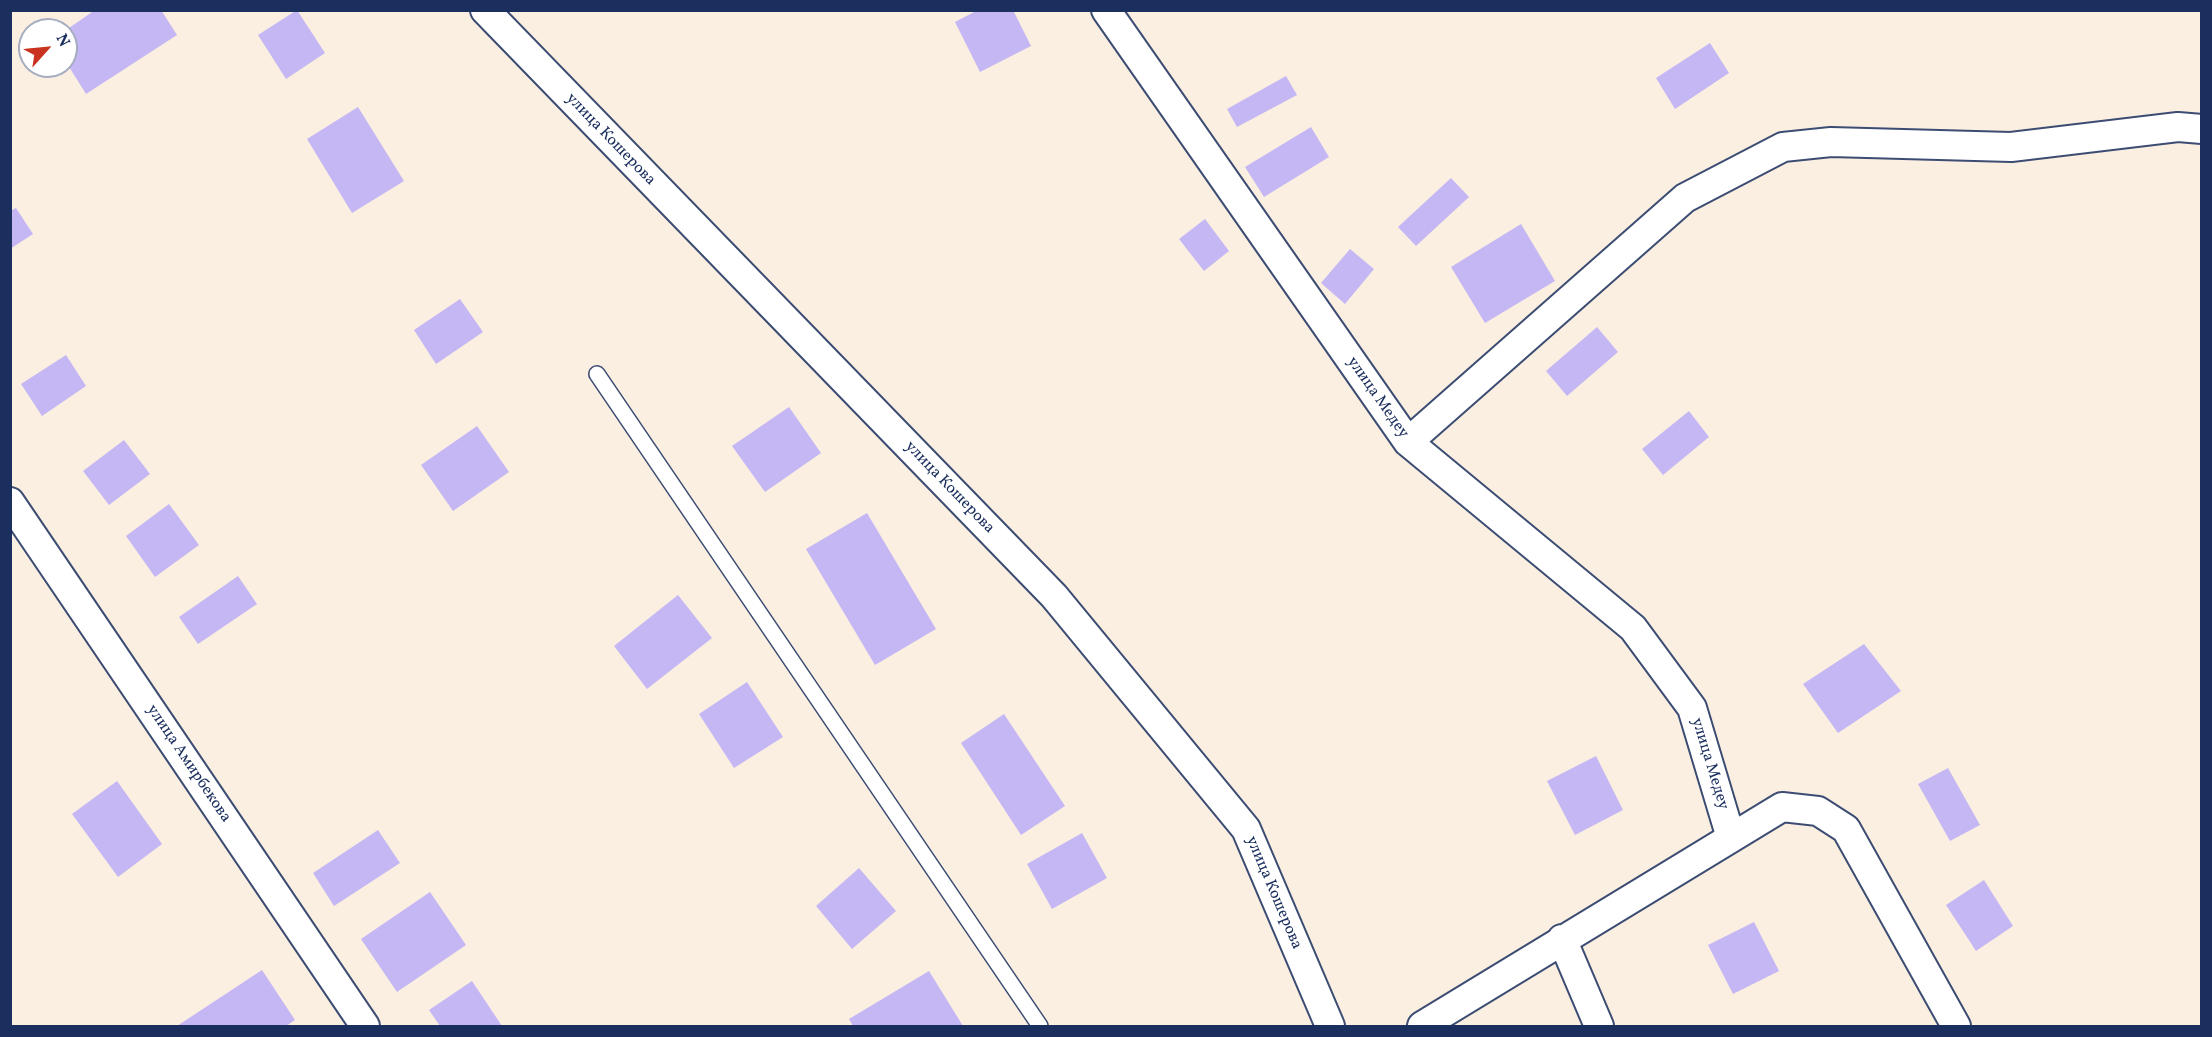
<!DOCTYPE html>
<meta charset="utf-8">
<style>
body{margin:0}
#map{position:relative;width:2212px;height:1037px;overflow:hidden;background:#faefe1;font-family:Vollkorn,serif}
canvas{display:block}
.frame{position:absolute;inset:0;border:12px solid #1b2f5e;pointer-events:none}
.north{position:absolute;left:18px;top:18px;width:60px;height:60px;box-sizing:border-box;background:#fff;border:2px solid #a4acbf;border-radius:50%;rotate:63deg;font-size:16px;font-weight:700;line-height:24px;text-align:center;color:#1b2f5e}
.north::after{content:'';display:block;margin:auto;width:21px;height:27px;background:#c8321e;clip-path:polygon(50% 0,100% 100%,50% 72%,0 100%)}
</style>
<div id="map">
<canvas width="2212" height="1037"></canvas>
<div class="frame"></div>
<div class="north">N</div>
</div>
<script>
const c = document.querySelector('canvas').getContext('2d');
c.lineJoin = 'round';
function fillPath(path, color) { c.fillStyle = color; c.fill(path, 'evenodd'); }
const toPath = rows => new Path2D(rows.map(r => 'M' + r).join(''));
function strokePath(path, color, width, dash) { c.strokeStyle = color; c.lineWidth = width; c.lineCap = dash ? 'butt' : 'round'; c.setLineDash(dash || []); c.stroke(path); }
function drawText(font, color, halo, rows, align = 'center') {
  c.font = font + ' Vollkorn,serif'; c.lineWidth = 6; c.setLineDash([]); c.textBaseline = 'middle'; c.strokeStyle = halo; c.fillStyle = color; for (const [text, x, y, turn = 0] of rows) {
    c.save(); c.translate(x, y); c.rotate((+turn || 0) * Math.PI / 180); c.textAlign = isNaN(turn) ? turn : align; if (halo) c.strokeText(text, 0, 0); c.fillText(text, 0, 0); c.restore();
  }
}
fillPath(toPath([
 [95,10,161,10,177,35,86,94,66,62,66,30],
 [297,10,325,53,286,79,258,35],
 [978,10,1013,10,1031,46,980,72,955,22],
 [1710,43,1729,73,1675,109,1656,78],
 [1286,76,1297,95,1237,127,1227,109],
 [358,107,404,181,352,213,307,139],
 [1311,127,1329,157,1264,197,1245,167],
 [1451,178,1469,197,1416,246,1398,227],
 [16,208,33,234,10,249,10,211],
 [1205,219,1229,251,1204,271,1179,239],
 [1521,224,1555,281,1485,323,1451,267],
 [1350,249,1374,269,1345,304,1321,283],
 [460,299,483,332,436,364,414,330],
 [1597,327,1618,352,1567,396,1546,371],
 [66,355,86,386,42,416,21,384],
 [789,407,821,453,765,492,732,446],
 [1689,411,1709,437,1663,475,1642,449],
 [477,426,509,472,453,511,421,465],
 [124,440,150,474,109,505,83,471],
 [169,504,199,545,155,577,126,536],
 [867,513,936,629,875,665,806,549],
 [238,576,257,604,198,644,179,617],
 [678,595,712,638,647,689,614,646],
 [1864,644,1901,691,1838,733,1803,684],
 [747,682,783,737,734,768,699,714],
 [1004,714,1065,806,1021,835,961,743],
 [1596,756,1623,810,1575,835,1547,781],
 [1948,768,1980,825,1950,841,1918,784],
 [117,781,162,844,118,877,72,814],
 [378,830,400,863,334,906,313,873],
 [1082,833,1107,878,1052,909,1027,864],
 [859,868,896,911,852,949,816,906],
 [1984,880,2013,926,1976,951,1946,905],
 [430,892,466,945,397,992,361,939],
 [1754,922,1779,971,1733,994,1708,945],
 [262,970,295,1020,286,1026,177,1026],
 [929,971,963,1026,853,1026,849,1019],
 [472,981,502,1026,440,1026,429,1010]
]), '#c5b7f4');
const lane = toPath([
 [597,374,1040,1026]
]);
const street = toPath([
 [485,10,1054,596,1246,829,1330,1026],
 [1106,10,1408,442,1633,628,1692,708,1731,838],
 [1408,442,1685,198,1783,147,1831,142,2011,147,2178,127,2202,129],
 [10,502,365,1026],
 [1562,939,1599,1026],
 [1422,1026,1782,807,1818,811,1846,829,1956,1026]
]);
strokePath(lane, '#3c4c72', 18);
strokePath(street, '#3c4c72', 32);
strokePath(lane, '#fff', 15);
strokePath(street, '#fff', 28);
drawText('16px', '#1b2f5e', '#fff', [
 ["улица Кошерова",610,140,46],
 ["улица Медеу",1377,398,55],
 ["улица Кошерова",949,488,46],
 ["улица Амирбекова",188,764,56],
 ["улица Медеу",1709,764,73],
 ["улица Кошерова",1273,893,67]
]);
</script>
